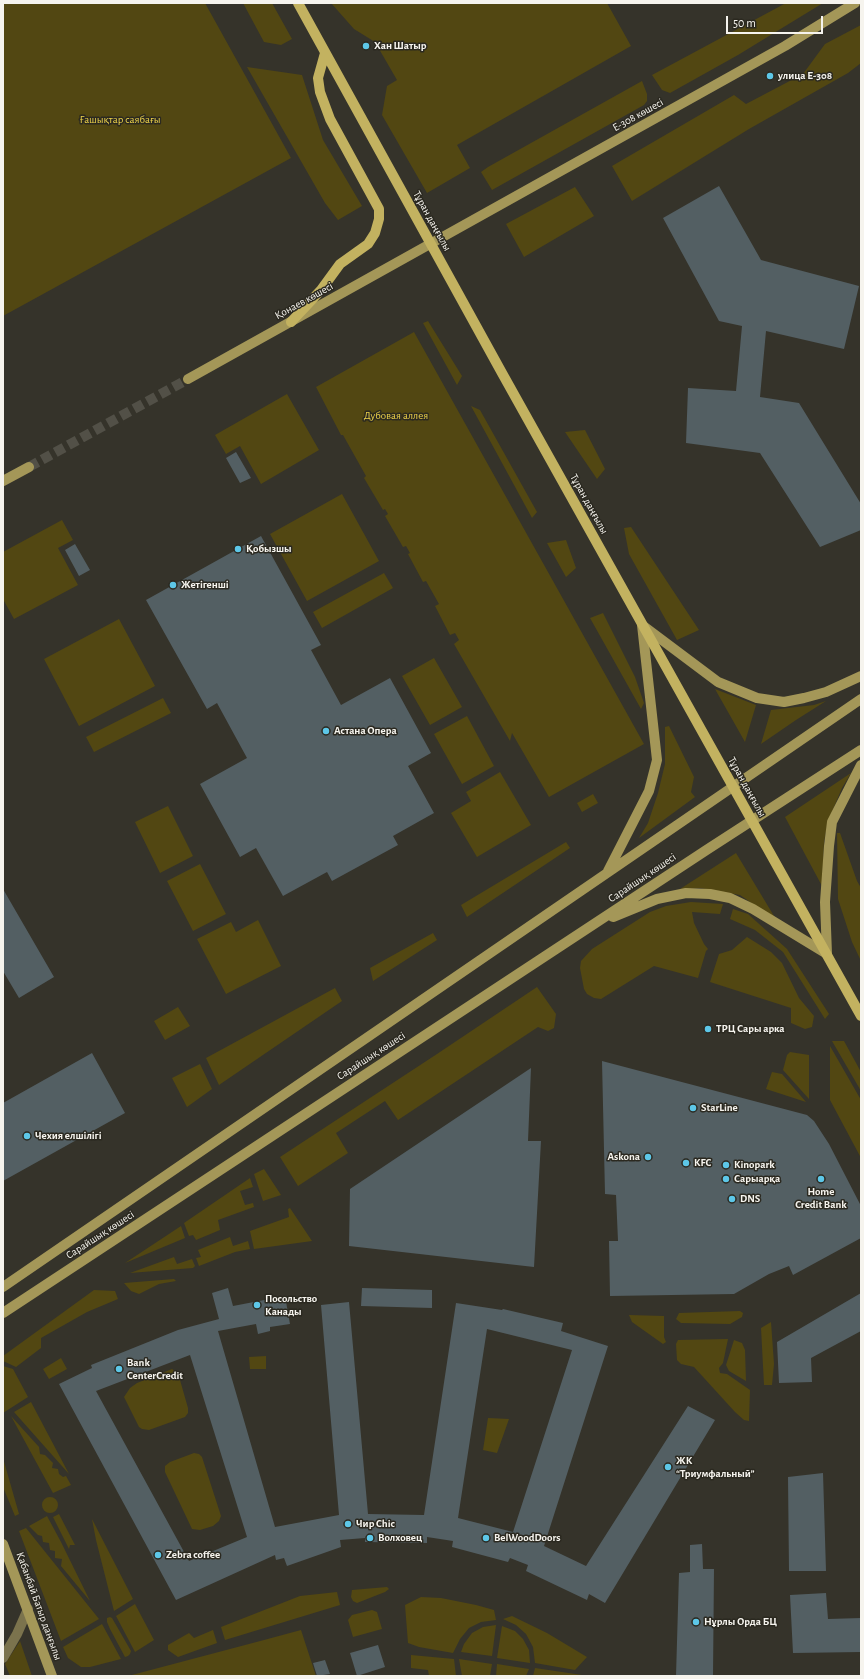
<!DOCTYPE html>
<meta charset="utf-8">
<style>
body{margin:0}
#map{position:relative;width:864px;height:1679px;overflow:hidden;background:#35332a;font-family:"Alegreya Sans",sans-serif}
canvas{display:block}
.frame{position:absolute;inset:0;border:4px solid #f6f4ee;pointer-events:none}
.scale{position:absolute;left:726px;top:16px;width:97px;height:18px;box-sizing:border-box;border:2px solid #f6f4ee;border-top:0;padding-left:5px;font-size:12px;line-height:14px;white-space:nowrap;color:#f6f4ee;-webkit-text-stroke:3px #2b2920;paint-order:stroke}
</style>
<div id="map">
<canvas width="864" height="1679"></canvas>
<div class="frame"></div>
<div class="scale">50 m</div>
</div>
<script>
const c = document.querySelector('canvas').getContext('2d');
c.lineJoin = 'round';
function fillPath(path, color) { c.fillStyle = color; c.fill(path, 'evenodd'); }
const toPath = rows => new Path2D(rows.map(r => 'M' + r).join(''));
function strokePath(path, color, width, dash) { c.strokeStyle = color; c.lineWidth = width; c.lineCap = dash ? 'butt' : 'round'; c.setLineDash(dash || []); c.stroke(path); }
function drawText(font, color, halo, rows, align = 'center') {
  c.font = font + ' "Alegreya Sans",sans-serif'; c.lineWidth = 3; c.setLineDash([]); c.textBaseline = 'middle'; c.strokeStyle = halo; c.fillStyle = color; for (const [text, x, y, turn = 0] of rows) {
    c.save(); c.translate(x, y); c.rotate((+turn || 0) * Math.PI / 180); c.textAlign = isNaN(turn) ? turn : align; if (halo) c.strokeText(text, 0, 0); c.fillText(text, 0, 0); c.restore();
  }
}
fillPath(toPath([
 [3,3,205,3,291,158,3,316],
 [243,3,272,3,292,39,281,45,264,42],
 [331,3,607,3,631,46,457,145,470,168,427,193,382,115,387,86,397,80,375,42,354,29],
 [786,3,823,3,738,55,670,93,662,90,652,75],
 [861,25,861,63,848,73,749,129,632,201,612,166,734,95,746,104,803,74,825,44],
 [247,67,302,75,323,140,362,206,338,220,325,203],
 [642,81,647,94,647,101,644,105,492,190,481,172,488,167],
 [575,187,594,216,524,257,506,224],
 [428,321,462,376,457,385,423,323],
 [414,332,644,744,549,797,512,733,510,741,454,644,459,640,455,633,450,635,435,606,439,604,426,581,423,582,408,554,410,553,406,546,403,547,385,516,388,514,385,509,383,510,364,478,366,476,343,435,341,435,316,387],
 [287,394,319,450,261,484,240,446,226,454,215,435],
 [471,406,480,410,537,512,532,518],
 [585,430,605,469,597,479,565,432],
 [342,494,379,561,307,601,270,534],
 [62,520,73,540,58,548,78,585,14,619,3,599,3,552],
 [631,527,699,630,677,640,629,554,624,528],
 [566,540,576,568,566,577,547,543],
 [384,573,393,588,322,628,313,612],
 [603,613,635,677,644,703,641,709,590,618],
 [119,619,155,686,79,726,44,659],
 [434,658,462,707,430,725,402,676],
 [715,689,756,705,745,742],
 [163,698,171,713,94,752,86,737],
 [826,701,796,720,761,744,771,710,814,705],
 [467,716,494,766,462,784,434,734],
 [669,726,694,777,691,792,695,797,639,838,648,823,658,793,665,764,665,727],
 [500,772,531,825,477,857,451,813,471,801,466,792],
 [851,773,842,788,828,821,824,842,822,886,785,817],
 [593,794,598,803,582,812,577,803],
 [168,806,193,856,160,873,135,822],
 [837,833,840,833,857,881,861,888,861,961,852,942,838,899],
 [566,842,570,848,467,917,461,905],
 [736,853,777,921,740,895,700,888,680,889],
 [200,864,226,914,193,931,167,881],
 [691,902,723,904,720,914,692,912,694,923,704,944,708,949,706,951,698,978,654,966,601,999,594,998,587,994,584,989,580,968,581,961,592,949,650,912,666,906],
 [733,909,748,914,787,949,829,1014,825,1019,783,952,755,930,730,919],
 [258,920,281,966,226,994,197,939,231,922,236,932],
 [433,933,437,940,373,981,370,968],
 [747,937,771,952,782,963,799,998,814,1016,812,1027,805,1029,791,1023,791,1008,710,982,719,954,732,950],
 [537,987,556,1014,554,1028,548,1031,538,1027,398,1120,385,1101,336,1133,348,1153,298,1186,280,1157,437,1054],
 [335,988,342,1001,219,1085,206,1058],
 [178,1007,190,1026,165,1040,154,1021],
 [832,1041,844,1041,861,1072,861,1091],
 [830,1046,861,1100,861,1158,830,1100],
 [790,1052,809,1055,809,1099,783,1070,787,1055],
 [200,1064,212,1089,187,1107,172,1078],
 [772,1072,782,1074,806,1102,766,1089],
 [264,1169,281,1195,263,1201,254,1174],
 [250,1178,253,1187,240,1191,245,1205,253,1203,254,1207,218,1220,220,1230,196,1240,193,1235,189,1236,184,1223],
 [290,1208,312,1241,254,1249,250,1231,289,1217,288,1209],
 [181,1226,185,1238,125,1263],
 [230,1237,233,1246,248,1241,250,1249,235,1252,199,1266,196,1258,201,1257,198,1250],
 [174,1257,177,1264,192,1259,195,1266,193,1268,130,1273],
 [174,1279,176,1281,159,1284,139,1294,131,1291,124,1283],
 [94,1290,115,1291,118,1299,87,1312,41,1338,41,1348,16,1367,3,1361,3,1356],
 [740,1311,743,1313,742,1317,730,1324,681,1323,676,1319,679,1313],
 [629,1315,664,1316,664,1337,666,1342,663,1344,632,1322],
 [771,1322,774,1364,772,1385,764,1385,761,1328],
 [728,1339,723,1363,719,1368,720,1373,727,1374,750,1390,749,1421,744,1420,735,1412,694,1367,681,1364,677,1360,676,1344,678,1340],
 [734,1340,742,1343,745,1350,746,1381,729,1371,726,1365],
 [266,1356,266,1369,250,1369,249,1357],
 [61,1358,67,1369,49,1379,43,1369],
 [3,1366,13,1369,28,1397,3,1413],
 [172,1369,178,1373,188,1408,188,1413,185,1417,149,1430,142,1429,139,1427,124,1397,130,1388,137,1383],
 [31,1402,69,1474,14,1412],
 [11,1416,39,1447,40,1454,45,1455,53,1463,52,1468,58,1469,59,1474,63,1477,66,1476,71,1485,53,1493],
 [488,1418,509,1419,497,1453,483,1450],
 [194,1453,199,1454,202,1457,221,1516,219,1521,213,1526,200,1530,192,1529,165,1472,165,1466,170,1462],
 [3,1458,19,1514,15,1516,3,1487],
 '42 1505a8 8 0 1 1 16 0a8 8 0 1 1-16 0Z',
 [59,1514,75,1545,70,1545,69,1549,53,1517],
 [47,1516,61,1542,90,1601,61,1566,62,1559,55,1558,55,1551,50,1550,49,1543,43,1542,42,1536,38,1535,29,1526],
 [92,1519,133,1599,114,1611,96,1540],
 [26,1528,99,1619,61,1641,19,1531],
 [387,1587,389,1589,385,1592,357,1603,353,1601,351,1597,352,1590],
 [337,1592,340,1605,225,1640,221,1627,300,1596],
 [421,1597,441,1598,476,1605,494,1610,496,1620,481,1622,469,1628,460,1639,453,1653,419,1647,408,1643,405,1605],
 [135,1604,154,1640,135,1652,116,1616],
 [372,1610,377,1612,382,1629,353,1637,348,1620,352,1615],
 [512,1616,547,1633,587,1657,575,1670,535,1663,533,1647,526,1634,516,1625,503,1619],
 [110,1617,112,1618,131,1651,130,1654,128,1656,125,1657,110,1629,107,1622,107,1618],
 [102,1624,121,1659,90,1667,81,1667,68,1658,63,1647],
 [496,1625,492,1656,461,1652,464,1644,472,1633,483,1627],
 [502,1626,515,1631,523,1639,529,1650,530,1663,497,1658],
 [213,1630,217,1643,178,1657,168,1650,168,1645,189,1633,194,1638],
 [301,1630,316,1676,128,1676,264,1640],
 [20,1641,32,1676,10,1676,5,1664],
 [411,1655,454,1659,456,1676,429,1676,428,1670,411,1668],
 [459,1659,492,1664,490,1676,462,1676],
 [497,1664,529,1669,526,1676,496,1676],
 [535,1668,582,1675,533,1676]
]), '#524712');
fillPath(toPath([
 [719,186,761,260,859,286,844,349,766,331,760,397,799,403,861,504,861,530,820,547,760,453,686,443,688,388,736,391,742,326,719,321,663,218],
 [236,452,251,478,240,483,226,458],
 [261,536,321,645,311,650,341,705,390,678,431,753,408,766,434,813,393,836,398,845,332,881,327,872,283,896,256,848,240,857,200,784,247,758,217,703,207,709,146,600],
 [75,544,90,570,79,576,65,550],
 [3,889,54,977,19,998,3,971],
 [92,1053,125,1113,3,1181,3,1103],
 [602,1061,807,1115,814,1121,829,1144,861,1206,861,1238,793,1275,789,1266,769,1274,734,1294,610,1296,609,1241,618,1241,616,1195,605,1194],
 [531,1068,528,1141,541,1141,534,1267,349,1246,350,1189],
 [228,1288,233,1306,285,1296,290,1324,270,1327,270,1331,258,1334,256,1324,218,1331,275,1527,339,1515,321,1305,349,1302,368,1514,424,1515,456,1303,502,1310,503,1309,563,1323,561,1331,608,1346,544,1546,586,1566,688,1406,715,1420,605,1603,589,1594,587,1600,526,1571,528,1565,510,1558,508,1562,452,1547,453,1541,427,1537,427,1543,365,1542,365,1538,340,1540,341,1547,287,1566,284,1558,276,1560,275,1555,176,1600,59,1384,92,1368,91,1365,178,1330,219,1319,212,1293],
 [487,1329,572,1350,513,1532,458,1518],
 [190,1355,247,1537,189,1561,96,1391],
 [362,1288,432,1290,432,1308,361,1306],
 [861,1293,861,1331,811,1358,812,1382,779,1383,777,1342],
 [823,1473,826,1571,789,1571,788,1477],
 [702,1544,703,1569,714,1569,713,1676,676,1676,679,1573,690,1572,690,1545],
 [826,1593,828,1619,861,1618,861,1652,793,1653,790,1595],
 [378,1645,385,1667,357,1676,350,1653],
 [325,1660,330,1674,317,1676,313,1663]
]), '#535f63');
strokePath(toPath([
 [29,467,188,379]
]), '#525047', 10, [10, 5]);
strokePath(toPath([
 [3,1658,17,1634,28,1609]
]), '#7b734d', 10);
strokePath(toPath([
 [188,379,785,46,855,3],
 [3,481,29,467],
 [642,625,718,682,757,698,784,702,804,698,826,692,861,676],
 [608,871,649,791,657,760,642,625],
 [613,917,657,899,686,893,710,894,730,898,753,909,827,954],
 [827,954,825,902,829,846,832,822,861,765],
 [3,1287,861,699],
 [3,1313,708,849,861,750],
 [3,1544,52,1676]
]), '#a49758', 10);
strokePath(toPath([
 [298,3,502,373,861,1016],
 [291,322,321,290,340,264,368,244,375,233,379,219,379,209,330,119,320,92,318,78,325,53]
]), '#c3b260', 10);
for (const [x, y, r, color] of [
 [366,46,4,"#5dc7e8"],
 [770,76,4,"#5dc7e8"],
 [238,549,4,"#5dc7e8"],
 [173,585,4,"#5dc7e8"],
 [326,731,4,"#5dc7e8"],
 [708,1029,4,"#5dc7e8"],
 [693,1108,4,"#5dc7e8"],
 [27,1136,4,"#5dc7e8"],
 [648,1157,4,"#5dc7e8"],
 [686,1163,4,"#5dc7e8"],
 [726,1165,4,"#5dc7e8"],
 [726,1179,4,"#5dc7e8"],
 [821,1179,4,"#5dc7e8"],
 [732,1199,4,"#5dc7e8"],
 [257,1305,4,"#5dc7e8"],
 [119,1369,4,"#5dc7e8"],
 [668,1467,4,"#5dc7e8"],
 [348,1524,4,"#5dc7e8"],
 [370,1538,4,"#5dc7e8"],
 [486,1538,4,"#5dc7e8"],
 [158,1555,4,"#5dc7e8"],
 [696,1622,4,"#5dc7e8"]
]) { const dot = new Path2D(); dot.arc(x, y, r, 0, 2 * Math.PI); c.fillStyle = color; c.fill(dot); strokePath(dot, '#2b2920', 1.5); }
drawText('bold 11px', '#f6f4ee', '#2b2920', [
 ["Хан Шатыр",374,46],
 ["улица Е-308",778,76],
 ["Қобызшы",246,549],
 ["Жетігенші",181,585],
 ["Астана Опера",334,731],
 ["ТРЦ Сары арка",716,1029],
 ["StarLine",701,1108],
 ["Чехия елшілігі",35,1136],
 ["Askona",640,1157,"right"],
 ["KFC",694,1163],
 ["Kinopark",734,1165],
 ["Сарыарқа",734,1179],
 ["Home",821,1192,"center"],
 ["Credit Bank",821,1205,"center"],
 ["DNS",740,1199],
 ["Посольство",265,1299],
 ["Канады",265,1312],
 ["Bank",127,1363],
 ["CenterCredit",127,1376],
 ["ЖК",676,1461],
 ["“Триумфальный”",676,1474],
 ["Чир Chic",356,1524],
 ["Волховец",378,1538],
 ["BelWoodDoors",494,1538],
 ["Zebra coffee",166,1555],
 ["Нұрлы Орда БЦ",704,1622]
], 'left');
drawText('11px', '#f6f4ee', '#2b2920', [
 ["Е-308 көшесі",638,115,-29],
 ["Тұран даңғылы",432,221,61],
 ["Қонаев көшесі",304,301,-29],
 ["Тұран даңғылы",589,504,61],
 ["Тұран даңғылы",747,787,61],
 ["Сарайшық көшесі",642,878,-34],
 ["Сарайшық көшесі",371,1056,-33],
 ["Сарайшық көшесі",100,1235,-33],
 ["Қабанбай Батыр даңғылы",39,1606,70]
]);
drawText('11px', '#edd249', '#2b2920', [
 ["Ғашықтар саябағы",120,120],
 ["Дубовая аллея",396,416]
]);
</script>
